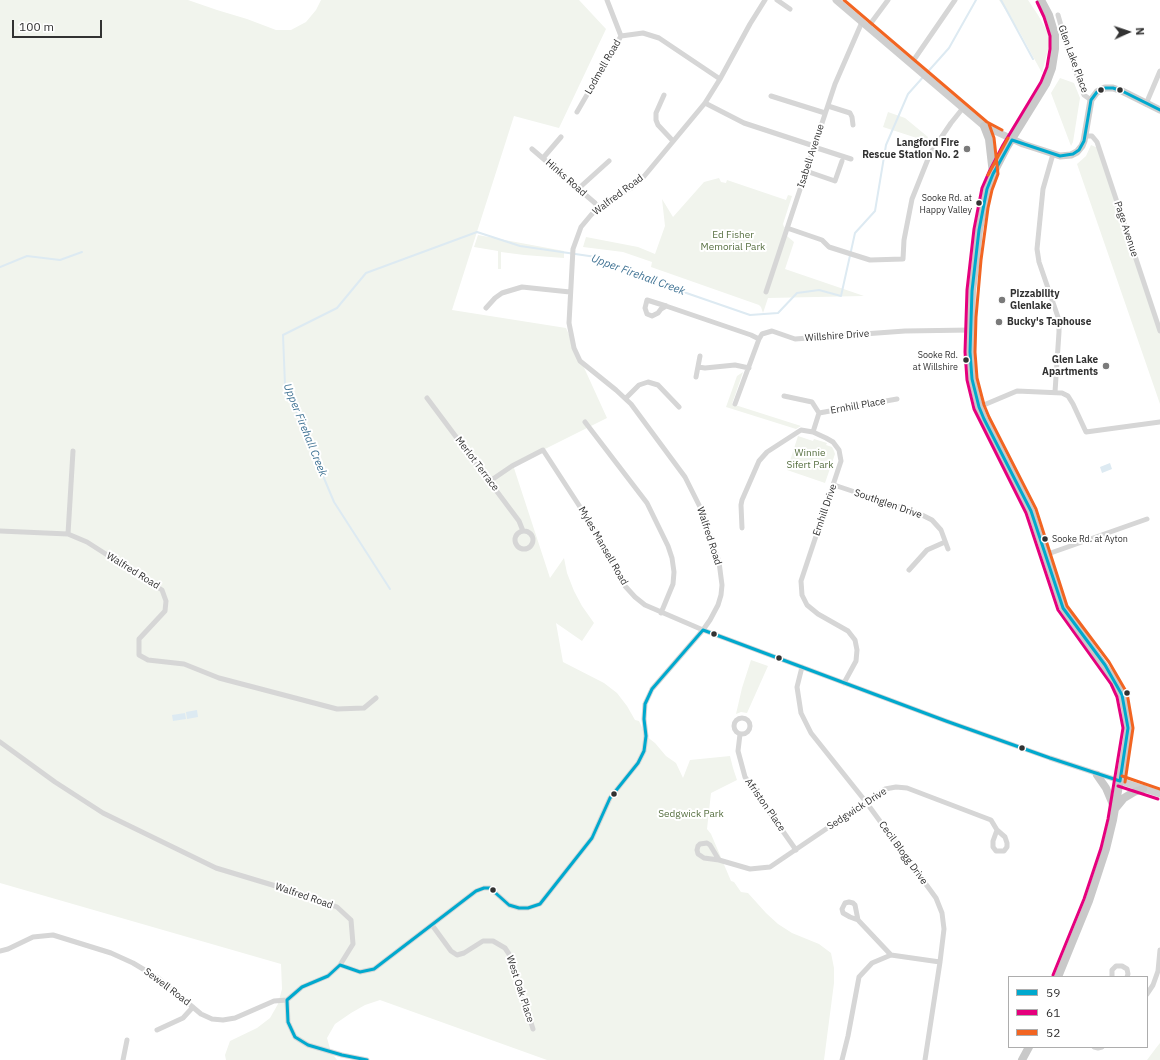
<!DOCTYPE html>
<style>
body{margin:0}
#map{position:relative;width:1160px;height:1060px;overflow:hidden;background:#fff;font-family:"IBM Plex Sans",sans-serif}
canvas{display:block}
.legend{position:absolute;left:1008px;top:976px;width:140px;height:72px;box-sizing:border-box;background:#fff;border:1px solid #adadad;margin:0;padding:5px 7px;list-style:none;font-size:12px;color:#323232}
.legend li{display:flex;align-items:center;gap:8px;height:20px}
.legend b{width:20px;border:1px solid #adadad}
.north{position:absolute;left:1108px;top:12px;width:40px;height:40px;-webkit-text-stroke:3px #fff;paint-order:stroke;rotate:87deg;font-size:11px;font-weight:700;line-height:16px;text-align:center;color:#323232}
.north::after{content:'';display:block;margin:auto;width:14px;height:18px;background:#323232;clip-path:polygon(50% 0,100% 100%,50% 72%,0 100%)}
.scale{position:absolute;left:12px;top:20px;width:90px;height:18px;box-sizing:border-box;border:2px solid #323232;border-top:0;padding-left:5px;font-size:12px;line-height:14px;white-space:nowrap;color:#323232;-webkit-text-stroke:3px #fff;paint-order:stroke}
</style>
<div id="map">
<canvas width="1160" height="1060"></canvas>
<ul class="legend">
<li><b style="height:5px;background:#00a9ce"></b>59</li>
<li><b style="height:5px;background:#e5007d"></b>61</li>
<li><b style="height:5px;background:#f26522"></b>52</li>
</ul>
<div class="north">N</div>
<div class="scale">100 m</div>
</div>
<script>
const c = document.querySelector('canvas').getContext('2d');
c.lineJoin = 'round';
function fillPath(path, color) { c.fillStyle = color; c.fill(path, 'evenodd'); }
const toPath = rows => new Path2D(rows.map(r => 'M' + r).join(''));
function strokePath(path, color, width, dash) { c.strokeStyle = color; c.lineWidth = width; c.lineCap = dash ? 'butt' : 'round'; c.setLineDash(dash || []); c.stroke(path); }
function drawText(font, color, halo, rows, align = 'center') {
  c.font = font + ' "IBM Plex Sans",sans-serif'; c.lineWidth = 4; c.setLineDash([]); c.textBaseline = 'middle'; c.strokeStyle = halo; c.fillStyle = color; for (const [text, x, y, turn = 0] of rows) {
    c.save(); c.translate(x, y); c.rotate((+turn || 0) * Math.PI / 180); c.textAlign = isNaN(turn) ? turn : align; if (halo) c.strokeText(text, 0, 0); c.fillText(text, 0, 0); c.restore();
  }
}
fillPath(toPath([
 [0,0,188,0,217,10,247,19,276,30,291,30,306,22,316,10,321,0,579,0,606,29,559,128,514,116,452,310,566,328,607,418,513,465,550,578,564,558,567,573,574,591,582,606,594,623,582,641,556,623,563,662,604,683,617,693,627,706,635,720,639,721,646,736,655,743,666,756,676,763,683,778,690,760,730,756,733,768,737,780,711,793,707,829,711,834,731,881,734,882,741,892,748,893,766,913,778,924,792,933,819,944,831,953,834,968,834,983,824,1060,547,1060,380,1000,365,1005,351,1013,335,1024,327,1038,331,1052,337,1060,226,1060,225,1055,230,1041,257,1028,270,1018,278,1004,282,989,281,964,0,883],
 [999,0,1028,0,1038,15,1051,38,1042,73,1019,31],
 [1060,78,1074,83,1080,98,1073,142,1071,146,1051,93],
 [888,112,905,118,928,137,926,141,883,127],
 [1091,145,1098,148,1160,328,1160,404,1077,164,1086,156],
 [719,178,721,182,726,183,727,180,786,200,788,195,792,196,783,224,787,236,794,242,785,269,864,296,768,298,763,313,761,307,759,305,651,267,652,262,623,252,583,247,586,237,638,247,655,254,665,226,662,199,673,217,704,182],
 [478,235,564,251,564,258,524,255,501,252,501,269,498,269,498,251,474,247],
 [743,372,732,404,801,426,796,429,726,407,737,376],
 [798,436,813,441,814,439,827,443,826,445,832,447,834,451,835,454,825,483,787,470],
 [751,660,768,666,747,713,741,712,736,714,742,688],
 [1160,1043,1160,1060,1147,1060,1156,1048]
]), '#f1f4ed');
fillPath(toPath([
 [1110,463,1112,469,1102,473,1100,467],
 [197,710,198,717,187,719,186,712],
 [185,713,186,719,173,721,172,715]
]), '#ddeaf2');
strokePath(toPath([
 [1001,0,1033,59],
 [0,267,27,256,60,260,82,252],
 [390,589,334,502,285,385,283,335,337,308,366,273,477,232,520,246,596,257,669,287,750,315,778,313,797,293,819,290,841,296,855,233,875,211,886,145,908,94,949,48,976,0]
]), '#ddeaf2', 2);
strokePath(toPath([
 [607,0,621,36],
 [777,0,790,9],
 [1058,15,1067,47,1084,95,1091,100],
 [868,27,888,0],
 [621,36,643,33,659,38,720,79],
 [911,64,955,0],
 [664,95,656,113,656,120,658,125,673,141],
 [771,96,825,113],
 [705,103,744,123,814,146],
 [1146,104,1160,71],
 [828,106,850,113,852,117,853,125],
 [577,112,621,36],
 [1085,136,1092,136,1097,142,1160,331],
 [814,147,851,159],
 [532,149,595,203,598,208],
 [1053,154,1043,189,1037,249,1039,262,1059,320,1059,332,1055,392],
 [543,158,561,137],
 [806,171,835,181,842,161],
 [578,189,609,161],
 [787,228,822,240,829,247,870,260,903,259,904,240,912,199,930,154,951,123,963,108],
 [766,292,835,84,862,22],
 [666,306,661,309,658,313,652,316,647,314,645,308,647,300,666,306,751,335,759,339,762,334,772,331,795,339,905,331,971,330],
 [486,308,495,298,502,293,522,287,570,292],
 [698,367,705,368,735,365,749,368],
 [696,377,700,356],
 [784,396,812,402,819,413],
 [427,398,519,521,523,531],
 [626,398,639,385,648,382,658,385,679,407],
 [735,404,759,339],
 [979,407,1017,391,1062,393,1068,396,1073,404,1086,432,1160,422],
 [819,413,897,399],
 [585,422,647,503,668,546,672,558,674,572,673,584,661,613],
 [813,432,819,413],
 [490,481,512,466,543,450,597,533,625,586,635,597,645,605,703,630,946,721,1050,758,1120,781],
 [834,485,918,513,932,520,941,530,948,549],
 [742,528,741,505,742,500,759,461,767,452,801,430,813,432,826,438,833,442,839,450,841,461,801,581,802,595,807,605,818,614,848,631,855,640,857,650,856,661,844,683],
 [0,531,68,534,87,542,162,590,166,601,165,611,139,639,139,655,148,660,184,664,219,678,337,709,364,708,376,698],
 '515 540a9 9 0 1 1 18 0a9 9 0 1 1-18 0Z',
 [68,534,73,451],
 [1045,555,1147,519],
 [909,570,927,550,945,542],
 [802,667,797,687,801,713,811,733,866,802,936,898,942,913,944,929,940,962,925,1060],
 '734 726a8 8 0 1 1 16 0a8 8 0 1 1-16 0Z',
 [740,734,738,751,745,777,796,850],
 [0,742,55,782,103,813,216,868,309,896,337,907,351,920,353,944,340,965,328,976,302,987,287,1000,288,1022,295,1037,308,1045,342,1055,367,1060],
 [719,860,710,845,707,843,700,844,698,846,697,850,698,854,704,858,719,860,750,869,770,867,885,789,896,787,907,788,991,820,997,830,1005,837,1007,843,1007,847,1004,851,996,851,993,847,993,841,997,830],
 [858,920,855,905,853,903,849,902,845,903,842,909,843,913,850,917,858,920,891,955,940,962],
 [432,925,451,951,457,955,464,953,483,941,493,941,505,948,509,954,533,1029],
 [0,951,8,949,33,937,53,935,111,953,133,963,158,978,201,1014,212,1019,223,1020,235,1018,274,1001,287,1000],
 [340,965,360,972,374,969,476,891,484,888,490,888,509,905,519,908,528,908,540,904,592,838,610,798,638,763,644,751,646,736,644,719,645,704,652,689,703,630,710,620,718,605,721,595,722,585,719,562,702,511,685,477,631,404,616,390,585,365,580,361,574,348,569,323,573,249,581,227,591,215,598,208,631,188,641,180,705,103,720,79,750,24,765,0],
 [1112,977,1112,970,1116,966,1122,966,1127,969,1128,974,1127,977],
 [1147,994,1153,985,1158,971,1160,950],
 [157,1030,183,1018,193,1007],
 [1094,1047,1098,1048,1102,1047],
 [123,1060,127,1040],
 [842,1060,848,1036,859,977,872,963,891,955]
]), '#d6d6d6', 5);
strokePath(toPath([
 [836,0,984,126,1023,144,1060,156,1071,155,1077,152,1082,146,1084,141,1091,100,1097,92,1105,88,1113,88,1122,91,1160,110],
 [1120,781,1160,794]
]), '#cfcfcf', 7);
strokePath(toPath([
 [1041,0,1049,15,1055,35,1055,49,1052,68,1046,84,1007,147,993,174,987,189,979,230,976,259,972,291,970,352,972,379,979,407,984,419,1031,511,1063,608,1115,681,1122,695,1125,708,1128,728,1127,739,1113,820,1106,849,1089,901,1058,977],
 [984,126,989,139,993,174],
 [1097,775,1106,788,1114,807],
 [1115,809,1124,798,1134,792,1143,789],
 [1022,1060,1029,1047]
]), '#c9c9c9', 8);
strokePath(toPath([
 [1012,140,993,174,987,189,979,230,972,291,970,352,972,379,979,407,984,419,1031,511,1063,608,1105,665,1122,695,1128,728,1120,781],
 [1012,140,1060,156,1073,154,1079,150,1084,141,1091,100,1097,92,1105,88,1113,88,1122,91,1160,110],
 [703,630,946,721,1050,758,1120,781],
 [340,965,360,972,374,969,476,891,484,888,490,888,509,905,519,908,528,908,540,904,592,838,610,798,638,763,644,751,646,736,644,719,645,704,652,689,703,630],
 [340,965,328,976,302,987,287,1000,288,1022,295,1037,308,1045,342,1055,367,1060]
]), '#00a9ce', 3);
strokePath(toPath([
 [1037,2,1044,17,1050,36,1050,49,1047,67,1041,82,1003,145,989,172,982,188,974,229,967,290,965,352,967,380,974,409,1026,513,1058,610,1111,684,1117,697,1123,728,1108,819,1101,848,1084,899,1053,975],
 [1118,786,1158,799]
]), '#e5007d', 3);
strokePath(toPath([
 [844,0,987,122,1002,130],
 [989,124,994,138,998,174,992,190,988,208,981,260,976,317,975,352,977,378,984,405,989,417,1036,509,1067,606,1109,662,1127,693,1133,728,1125,782],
 [988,175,1008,138],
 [1122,776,1160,789]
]), '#f26522', 3);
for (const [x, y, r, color] of [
 [1101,90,3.5,"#323232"],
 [1120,90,3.5,"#323232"],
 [967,149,4,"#7a7a7a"],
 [979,203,3.5,"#323232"],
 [1002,300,4,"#7a7a7a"],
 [999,322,4,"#7a7a7a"],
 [966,360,3.5,"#323232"],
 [1106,366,4,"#7a7a7a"],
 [1045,539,3.5,"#323232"],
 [714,634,3.5,"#323232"],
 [779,658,3.5,"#323232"],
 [1127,693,3.5,"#323232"],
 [1022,748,3.5,"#323232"],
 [614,794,3.5,"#323232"],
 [493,890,3.5,"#323232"]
]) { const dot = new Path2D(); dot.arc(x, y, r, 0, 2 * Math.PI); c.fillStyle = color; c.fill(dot); strokePath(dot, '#fff', 1.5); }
drawText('9px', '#323232', '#fff', [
 ["Sooke Rd. at",972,198],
 ["Happy Valley",972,210],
 ["Sooke Rd.",958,355],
 ["at Willshire",958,367],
 ["Sooke Rd. at Ayton",1052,539,"left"]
], 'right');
drawText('10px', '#323232', '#fff', [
 ["Glen Lake Place",1073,59,70],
 ["Lodmell Road",603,67,-60],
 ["Isabell Avenue",811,156,-72],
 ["Hinks Road",566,178,41],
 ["Walfred Road",618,195,-37],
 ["Page Avenue",1126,229,72],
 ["Willshire Drive",837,336,-4],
 ["Ernhill Place",858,406,-10],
 ["Merlot Terrace",477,464,53],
 ["Southglen Drive",888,504,19],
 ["Ernhill Drive",825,510,-71],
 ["Walfred Road",709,536,72],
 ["Myles Mansell Road",603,546,60],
 ["Walfred Road",133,571,32],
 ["Afriston Place",765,805,55],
 ["Sedgwick Drive",857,809,-33],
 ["Cecil Blogg Drive",903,853,54],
 ["Walfred Road",304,896,19],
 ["Sewell Road",167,987,37],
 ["West Oak Place",520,989,72]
]);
drawText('bold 10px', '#323232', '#fff', [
 ["Langford Fire",959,143],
 ["Rescue Station No. 2",959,155],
 ["Pizzability",1010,294,"left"],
 ["Glenlake",1010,306,"left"],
 ["Bucky's Taphouse",1007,322,"left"],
 ["Glen Lake",1098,360],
 ["Apartments",1098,372]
], 'right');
drawText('10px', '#556e3f', '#fff', [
 ["Ed Fisher",733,235],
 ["Memorial Park",733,247],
 ["Winnie",810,453],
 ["Sifert Park",810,465],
 ["Sedgwick Park",691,814]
]);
drawText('italic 11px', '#407394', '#fff', [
 ["Upper Firehall Creek",638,275,20],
 ["Upper Firehall Creek",305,430,68]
]);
</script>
